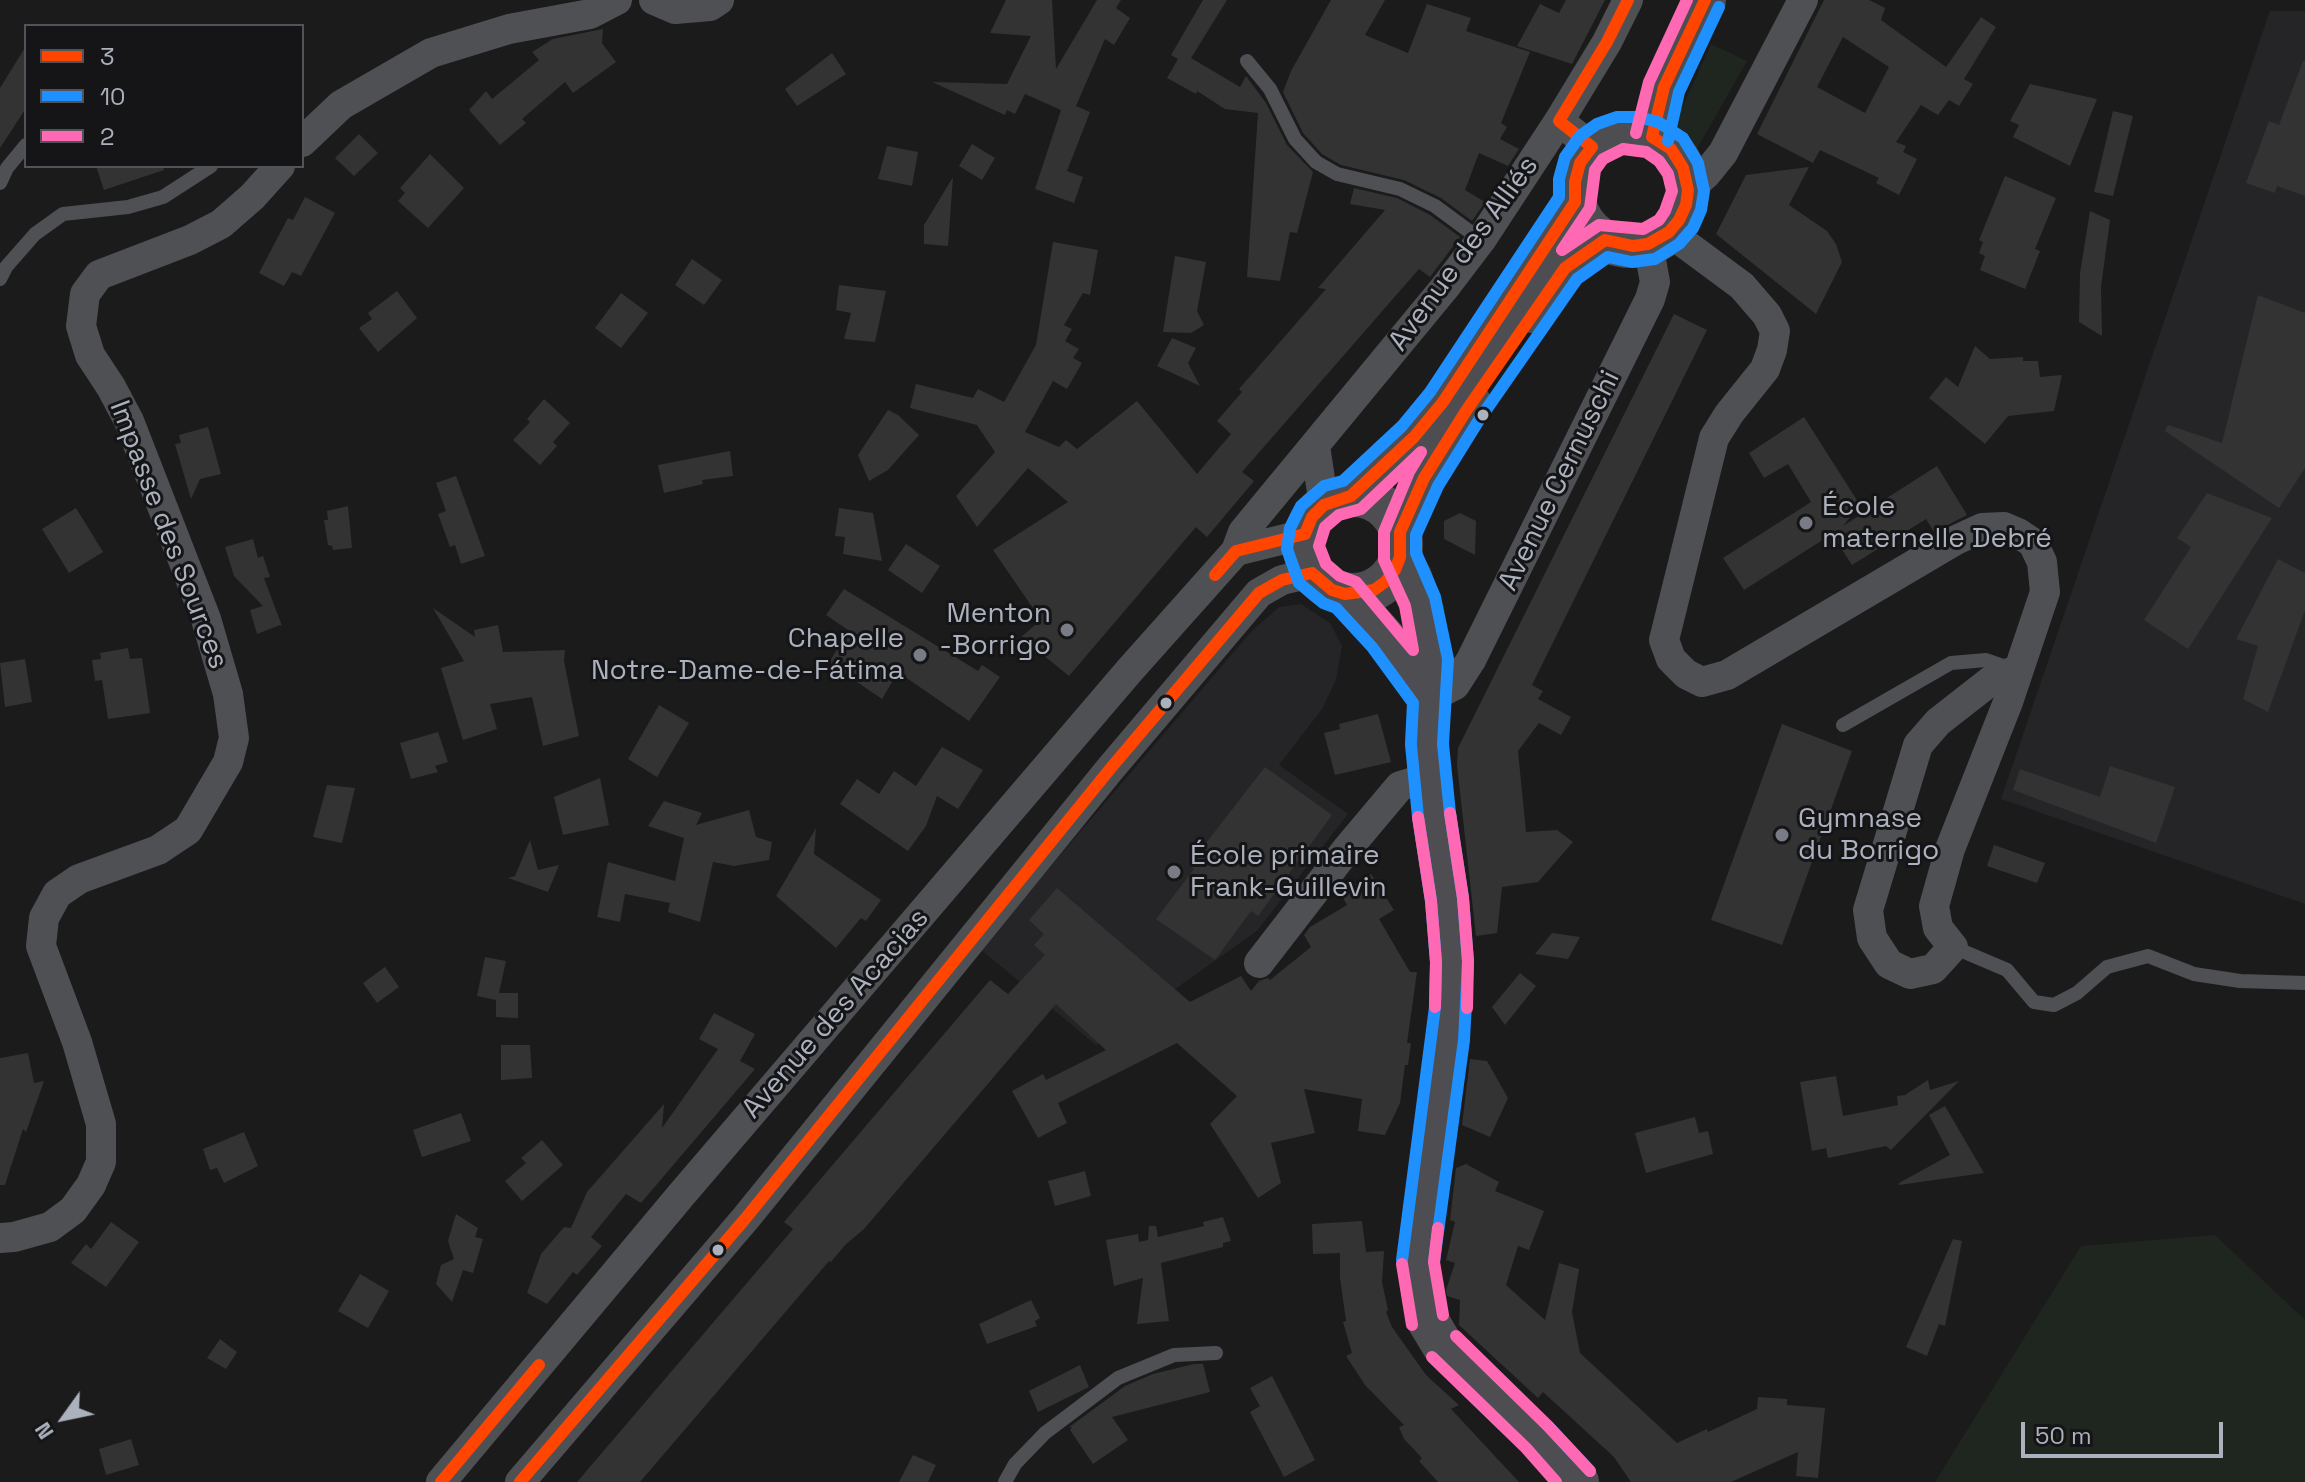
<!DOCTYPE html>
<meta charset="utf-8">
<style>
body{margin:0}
#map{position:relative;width:2305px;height:1482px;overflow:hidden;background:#1b1b1b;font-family:"Space Grotesk",sans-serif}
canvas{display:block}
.legend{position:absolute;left:24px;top:24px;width:280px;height:144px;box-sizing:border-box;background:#151517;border:2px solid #515359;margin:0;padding:10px 14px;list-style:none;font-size:24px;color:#abb1bd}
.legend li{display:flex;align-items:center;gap:16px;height:40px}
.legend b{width:40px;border:2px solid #515359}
.north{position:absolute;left:24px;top:1378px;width:80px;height:80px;-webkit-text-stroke:6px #151517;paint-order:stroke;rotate:237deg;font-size:22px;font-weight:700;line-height:32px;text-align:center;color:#abb1bd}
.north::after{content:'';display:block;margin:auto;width:28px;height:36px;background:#abb1bd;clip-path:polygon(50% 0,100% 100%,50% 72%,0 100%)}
.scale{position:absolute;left:2021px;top:1422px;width:202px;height:36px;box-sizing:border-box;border:4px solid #abb1bd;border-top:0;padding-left:10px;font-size:24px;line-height:28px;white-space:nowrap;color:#abb1bd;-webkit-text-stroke:6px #151517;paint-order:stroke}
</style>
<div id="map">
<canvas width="2305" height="1482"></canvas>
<ul class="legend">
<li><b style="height:10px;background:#ff4500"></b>3</li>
<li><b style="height:10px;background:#1e90ff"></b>10</li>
<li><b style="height:10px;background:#ff69b4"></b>2</li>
</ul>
<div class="north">N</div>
<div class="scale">50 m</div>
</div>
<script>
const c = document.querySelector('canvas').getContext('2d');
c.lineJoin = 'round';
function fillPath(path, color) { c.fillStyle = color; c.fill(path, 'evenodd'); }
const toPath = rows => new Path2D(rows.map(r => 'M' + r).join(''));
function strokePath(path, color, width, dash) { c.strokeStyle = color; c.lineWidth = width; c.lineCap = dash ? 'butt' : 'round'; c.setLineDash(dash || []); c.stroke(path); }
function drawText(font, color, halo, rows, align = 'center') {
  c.font = font + ' "Space Grotesk",sans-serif'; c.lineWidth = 6; c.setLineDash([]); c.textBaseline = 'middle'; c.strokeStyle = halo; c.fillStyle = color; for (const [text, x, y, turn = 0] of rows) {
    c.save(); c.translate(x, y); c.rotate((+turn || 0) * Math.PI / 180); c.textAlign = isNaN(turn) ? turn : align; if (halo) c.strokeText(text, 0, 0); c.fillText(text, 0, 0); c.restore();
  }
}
fillPath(toPath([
 [2270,11,2305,11,2305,904,2001,799],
 [1301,604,1330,623,1342,646,1336,680,1322,709,1279,765,1348,814,1257,931,1096,1045,980,949,1250,633,1279,607]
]), '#252527');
fillPath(toPath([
 [1711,44,1747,61,1694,154,1673,128],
 [2215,1235,2305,1320,2305,1482,1935,1482,2081,1246]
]), '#1e261f');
fillPath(toPath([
 [1006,0,1052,0,1056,69,1097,0,1121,0,1116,8,1130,18,1114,45,1105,39,1076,106,1090,112,1067,171,1083,177,1074,203,1035,189,1061,110,1025,94,1015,114,1007,110,1005,115,932,82,1007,84,1031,36,990,33],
 [1203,0,1227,0,1191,58,1240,87,1246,76,1266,103,1287,145,1313,172,1297,233,1290,232,1280,281,1247,277,1258,113,1225,109,1197,91,1196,94,1167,78,1178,59,1171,55],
 [1331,0,1385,0,1365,35,1408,53,1427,4,1471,18,1466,31,1530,52,1501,123,1507,127,1500,139,1519,149,1508,166,1479,153,1465,190,1485,202,1472,221,1441,198,1404,180,1341,165,1322,154,1303,133,1283,92,1291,71],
 [1566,0,1605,0,1572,64,1517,46,1540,4,1559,13],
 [1824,0,1869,0,1885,8,1881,20,1946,67,1981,17,1996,27,1964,79,1973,84,1959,106,1949,100,1938,115,1921,105,1896,142,1906,146,1903,152,1917,159,1899,195,1876,183,1879,178,1820,150,1813,163,1757,134],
 [1843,37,1889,67,1865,113,1817,87],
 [603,29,602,43,616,62,573,93,565,82,522,119,526,123,500,145,469,110,486,91,492,99,539,60,532,52,553,39],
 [26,46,26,108,0,148,0,88],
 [832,53,846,74,797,106,785,89],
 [2303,61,2305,61,2305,196,2277,186,2275,193,2246,183,2269,121,2279,125],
 [2030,84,2097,99,2070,166,2013,137,2019,125,2010,121],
 [2113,111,2133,116,2113,196,2094,192],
 [359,134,378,153,354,176,335,158],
 [972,144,995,158,982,180,959,166],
 [887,146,918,152,912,186,878,179],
 [430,154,464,188,428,228,398,201,405,193,400,188],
 [96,166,163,166,164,170,104,190],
 [1809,167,1789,205,1827,231,1836,244,1842,262,1816,314,1716,234,1746,175],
 [2005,176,2056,198,2035,249,2040,251,2025,289,1980,270,1985,256,1979,253,1983,242,1979,240],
 [953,177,948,246,924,244,924,225],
 [1354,188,1397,198,1430,215,1460,237,1430,277,1419,269,1242,472,1254,481,1207,537,1196,527,1069,676,1021,637,1041,620,993,550,1068,502,1028,468,977,527,956,496,995,452,977,425,910,408,916,384,973,398,978,389,1004,402,1036,345,1053,242,1098,250,1090,295,1083,293,1064,325,1072,329,1065,341,1079,349,1073,358,1082,363,1067,389,1053,381,1025,432,1059,447,1066,440,1077,449,1137,401,1197,474,1231,434,1217,421,1242,392,1239,389,1326,289,1318,288,1385,210,1350,204],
 [305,197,335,213,301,276,292,272,284,286,259,273,288,218,293,220],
 [2090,211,2110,220,2101,287,2102,336,2079,322,2080,273],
 [1175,256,1206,262,1197,311,1204,325,1191,333,1163,332],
 [692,259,722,280,704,305,675,285],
 [839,285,886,291,875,342,844,339,851,313,836,310],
 [397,291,417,318,378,352,359,328,372,319,368,313],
 [621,293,648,313,621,348,595,328],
 [2258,295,2305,313,2305,468,2279,508,2165,431,2168,425,2222,443],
 [1674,314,1707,330,1532,685,1543,691,1538,699,1571,717,1561,735,1539,723,1518,751,1526,832,1557,830,1573,842,1538,882,1502,887,1497,933,1476,936,1457,765,1458,748],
 [1172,338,1196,348,1188,363,1200,386,1157,366],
 [1975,346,1990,359,2023,357,2023,361,2038,361,2040,377,2062,375,2054,411,2008,416,1985,444,1929,398,1946,377,1958,387],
 [544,399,570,423,553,442,557,446,540,465,513,440,530,422,527,419],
 [888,410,898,415,919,435,888,470,869,481,858,455],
 [1804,417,1860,505,1843,526,1937,466,1967,515,1934,532,1926,519,1852,565,1832,534,1744,590,1723,558,1811,502,1788,464,1764,478,1749,453],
 [208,427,221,474,200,479,191,499,175,444,181,443,179,435],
 [730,451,733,476,702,480,703,484,664,493,658,465],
 [456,476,485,556,461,564,455,545,450,547,438,514,446,511,436,483],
 [2207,493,2272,518,2188,649,2144,620,2191,547,2177,538],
 [348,506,352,548,333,550,332,546,328,545,324,520,328,520,327,511],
 [76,508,103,552,69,573,42,529],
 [839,508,873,513,882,561,843,554,845,537,835,536],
 [1460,513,1476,521,1475,555,1444,539,1444,521],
 [253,539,258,558,263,556,270,577,264,578,282,626,280,625,257,634,250,610,263,606,234,576,225,547],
 [906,544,940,566,922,593,888,570],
 [2278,559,2305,573,2305,610,2268,712,2243,699,2258,646,2236,639],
 [844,589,978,671,982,665,1000,677,969,721,898,672,882,699,829,663,848,630,826,615],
 [433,608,475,637,474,630,498,625,503,652,565,650,564,661,579,736,543,746,532,697,490,704,497,729,463,740,441,668,464,661],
 [128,648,130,659,142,658,150,713,108,719,102,680,95,681,92,660,101,659,100,653],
 [25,659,32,702,5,707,0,663],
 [659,705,689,723,657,777,628,759],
 [1378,714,1391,762,1335,775,1324,733,1340,729,1339,724],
 [1782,724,1852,751,1782,945,1711,920],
 [438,732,448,762,435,766,438,772,411,779,400,743],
 [942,747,983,770,958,809,937,796,926,826,908,851,840,804,857,779,879,794,894,771,916,786],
 [2110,766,2175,787,2156,843,2013,790,2020,769,2100,797],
 [1265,767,1332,815,1258,916,1251,911,1215,960,1156,919,1194,869,1189,865],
 [600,778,609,825,563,835,554,797],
 [327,785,355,788,342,843,313,837],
 [664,801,702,813,696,825,749,810,756,837,772,842,769,860,734,866,713,862,700,922,668,912,670,903,625,894,620,922,597,917,608,862,675,881,684,838,648,826],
 [816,828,814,854,881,900,866,921,861,918,836,948,776,896],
 [530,840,538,870,559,865,548,892,508,878,515,876],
 [1994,845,2045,863,2037,883,1987,866],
 [1371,874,1394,910,1379,919,1410,972,1417,972,1407,1043,1411,1043,1408,1065,1405,1065,1400,1103,1385,1135,1358,1131,1362,1099,1304,1089,1315,1133,1271,1143,1281,1183,1258,1198,1210,1124,1237,1096,1177,1043,1058,1103,1067,1123,1038,1138,1012,1091,1043,1074,1046,1080,1106,1050,1056,1004,864,1229,845,1245,831,1262,829,1261,640,1482,577,1482,793,1229,784,1222,990,980,1008,994,1045,955,1034,945,1044,934,1029,920,1057,888,1190,1002,1241,976,1251,991,1259,981,1268,978,1270,980,1311,947,1304,935,1310,927,1347,905,1340,893],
 [1552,933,1580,937,1568,959,1535,954],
 [485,957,506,961,499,993,518,993,518,1018,496,1017,496,1000,477,996],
 [385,967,399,987,377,1003,363,983],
 [1520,973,1536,986,1505,1025,1492,1007],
 [714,1013,755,1034,740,1061,755,1069,641,1203,626,1194,591,1237,602,1246,577,1275,573,1272,547,1304,527,1293,541,1254,564,1227,571,1228,587,1192,664,1104,662,1128,718,1049,699,1039],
 [501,1045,530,1045,532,1078,501,1080],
 [28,1053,34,1083,44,1081,26,1132,23,1129,5,1185,0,1185,0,1058],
 [1470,1059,1487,1061,1508,1098,1490,1137,1462,1125],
 [1836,1076,1843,1116,1898,1105,1897,1096,1905,1095,1928,1080,1930,1090,1959,1081,1891,1150,1886,1146,1828,1158,1826,1148,1812,1151,1800,1082],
 [1945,1106,1984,1173,1899,1185,1899,1183,1950,1155,1929,1115],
 [461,1113,471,1141,422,1157,413,1130],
 [1695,1117,1699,1133,1708,1131,1713,1154,1646,1173,1635,1133],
 [244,1132,258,1166,224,1183,217,1168,210,1170,203,1149],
 [542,1140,563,1165,522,1201,505,1181,526,1163,521,1158],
 [1466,1164,1499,1182,1495,1191,1544,1211,1529,1250,1518,1246,1506,1285,1545,1320,1559,1263,1579,1269,1572,1312,1580,1353,1677,1443,1707,1429,1708,1432,1757,1409,1758,1397,1787,1399,1787,1405,1825,1408,1818,1478,1796,1476,1798,1452,1731,1482,1631,1482,1614,1457,1543,1392,1538,1398,1459,1325,1460,1300,1447,1296,1446,1290,1455,1263,1446,1260,1455,1222,1450,1220,1456,1168],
 [1085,1171,1091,1196,1055,1206,1048,1181],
 [456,1214,478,1228,475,1237,483,1239,473,1273,463,1270,452,1302,436,1284,441,1265,454,1259,448,1241],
 [1223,1217,1231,1241,1223,1243,1223,1247,1161,1263,1169,1321,1137,1324,1143,1278,1114,1286,1106,1240,1138,1234,1139,1242,1148,1240,1149,1226,1156,1226,1158,1237,1204,1226,1203,1222],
 [1362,1221,1366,1252,1384,1251,1382,1282,1388,1310,1386,1312,1392,1327,1426,1375,1459,1405,1451,1409,1519,1482,1438,1482,1419,1461,1422,1458,1404,1439,1399,1427,1404,1425,1365,1385,1346,1356,1352,1353,1343,1322,1346,1321,1340,1278,1340,1253,1313,1254,1312,1224],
 [111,1222,139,1242,106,1287,71,1263,86,1244,91,1249],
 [1953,1239,1962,1241,1945,1326,1939,1324,1927,1356,1906,1347],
 [360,1274,389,1291,368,1328,338,1311],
 [1031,1300,1040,1318,1035,1321,1037,1326,987,1344,979,1324],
 [220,1339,237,1352,226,1369,207,1358],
 [1194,1364,1203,1364,1210,1392,1112,1417,1128,1440,1093,1464,1070,1430,1072,1427,1068,1428,1125,1386,1153,1374],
 [1080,1365,1089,1387,1038,1412,1029,1391],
 [1272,1376,1315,1460,1284,1477,1250,1412,1260,1406,1250,1388],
 [131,1439,139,1465,106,1475,99,1449],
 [913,1455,936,1465,928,1482,899,1482]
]), '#333');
strokePath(toPath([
 [1247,61,1270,89,1295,139,1316,162,1337,174,1400,189,1435,206,1481,240],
 [0,183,7,168,26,145],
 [0,279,6,267,35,234,63,214,128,207,163,197,211,166],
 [1843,725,1951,663,1986,660,2012,669],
 [1953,947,2007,970,2034,1002,2054,1005,2077,993,2107,967,2148,956,2194,974,2240,981,2305,983],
 [1005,1482,1015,1464,1045,1433,1118,1378,1174,1355,1216,1353]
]), '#4f5054', 14);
strokePath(toPath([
 [654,0,675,9,710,6,719,0],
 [1559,121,1592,147],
 [302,142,341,105,431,53,509,29,590,14,617,0],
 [1688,190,1706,174,1723,153,1803,0],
 [1669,232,1742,286,1767,315,1775,331,1772,350,1765,369,1729,414,1714,438,1664,640,1671,659,1686,674,1702,682,1727,675,1954,541,1982,528,2004,527,2018,533,2033,543,2042,562,2045,592,2008,702,1950,849,1934,906,1938,928,1953,947,1933,969,1910,974,1889,964,1872,938,1868,910,1918,745,1938,722,1993,679,2017,670],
 [1315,446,1324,505],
 [1236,551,1305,534],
 [1429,698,1455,685,1471,660,1650,299,1655,282,1648,244],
 [1259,963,1347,849,1400,786,1430,777],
 [0,1238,14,1237,50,1227,73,1210,91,1185,101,1162,101,1124,77,1042,41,946,44,918,57,894,79,879,158,850,188,830,228,762,234,738,228,694,206,619,129,421,111,387,90,355,81,326,85,294,99,275,190,240,221,224,252,197,280,166],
 [441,1482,682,1194,1129,671,1236,551,1243,532,1446,286,1481,240,1559,121,1607,42,1628,0],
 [520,1482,745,1219,1110,769,1259,593,1282,580,1312,573]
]), '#4f5054', 30);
strokePath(toPath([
 '1574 190a57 57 0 1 1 114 0a57 57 0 1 1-114 0Z',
 [1652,137,1664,87,1705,0],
 [1533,312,1565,268,1605,240],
 [1351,496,1414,437,1443,402,1575,202],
 '1304 545a49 49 0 1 1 98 0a49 49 0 1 1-98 0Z',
 [1400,532,1424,478,1471,404],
 [1400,557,1411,577,1420,602,1432,661,1427,744,1434,815,1447,899,1452,962,1451,1008,1418,1262,1423,1298,1428,1321,1443,1346,1537,1437,1578,1482],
 [1345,594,1384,637,1429,698]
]), '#4e4e52', 42);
strokePath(toPath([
 [1215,575,1236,551,1305,534,1312,517,1324,505,1351,496,1414,437,1443,402,1575,202,1575,182,1580,163,1592,147,1559,121,1607,42,1628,0],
 [441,1482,539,1365],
 [520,1482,745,1219,1110,769,1259,593,1282,580,1312,573,1332,590,1345,594,1374,590,1385,582,1395,570,1400,557,1400,532,1424,478,1466,411,1565,268,1605,240,1633,246,1648,244,1669,232,1679,220,1686,205,1688,190,1683,168,1671,149,1652,137,1664,87,1705,0]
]), '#ff4500', 12);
strokePath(toPath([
 [1668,141,1679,92,1719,7],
 [1411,743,1413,703,1372,647,1336,608,1323,603,1299,583,1287,549,1290,528,1301,506,1324,486,1343,481,1402,426,1430,392,1559,197,1559,179,1565,157,1580,136,1597,124,1617,117,1638,117,1658,122,1683,138,1698,163,1704,191,1701,210,1693,228,1679,244,1655,259,1632,262,1608,257,1577,279,1479,420,1438,486,1416,535,1416,553,1435,597,1448,659,1443,744,1450,813,1463,898,1468,962,1464,1040,1434,1262],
 [1402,1260,1435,1007,1436,962,1431,901,1418,817,1411,745],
 [1548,1426,1590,1471]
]), '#1e90ff', 12);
strokePath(toPath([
 [1636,133,1649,82,1687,0],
 [1623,149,1646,152,1659,161,1668,174,1672,191,1665,211,1659,220,1643,229,1599,225,1562,250,1590,208,1595,170,1603,159,1623,149],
 [1421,452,1409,472,1384,532,1384,560,1405,606,1413,650,1356,582,1340,576,1326,564,1319,546,1325,527,1339,515,1361,509,1421,452],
 [1450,813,1463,898,1468,961,1467,1008],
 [1418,817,1431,901,1436,962,1435,1007],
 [1438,1228,1434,1262,1443,1315],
 [1402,1264,1412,1325],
 [1456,1336,1548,1426,1590,1471],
 [1432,1357,1526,1448,1556,1482]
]), '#ff69b4', 12);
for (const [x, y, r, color] of [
 [1483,415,7,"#abb1bd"],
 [1806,523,8,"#797c84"],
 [1067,630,8,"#797c84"],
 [920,655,8,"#797c84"],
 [1166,703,7,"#abb1bd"],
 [1782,835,8,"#797c84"],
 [1174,872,8,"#797c84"],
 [718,1250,7,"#abb1bd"]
]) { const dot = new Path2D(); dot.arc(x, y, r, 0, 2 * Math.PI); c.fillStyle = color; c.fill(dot); strokePath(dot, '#151517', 3); }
drawText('28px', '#abb1bd', '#151517', [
 ["Avenue des Alliés",1464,254,-54],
 ["Avenue Cernuschi",1560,481,-64],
 ["Impasse des Sources",168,535,69],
 ["Avenue des Acacias",836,1014,-49]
]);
drawText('28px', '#abb1bd', '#151517', [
 ["École",1822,507],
 ["maternelle Debré",1822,539],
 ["Menton",1051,614,"right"],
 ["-Borrigo",1051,646,"right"],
 ["Chapelle",904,639,"right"],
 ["Notre-Dame-de-Fátima",904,671,"right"],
 ["Gymnase",1798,819],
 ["du Borrigo",1798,851],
 ["École primaire",1190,856],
 ["Frank-Guillevin",1190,888]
], 'left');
</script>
